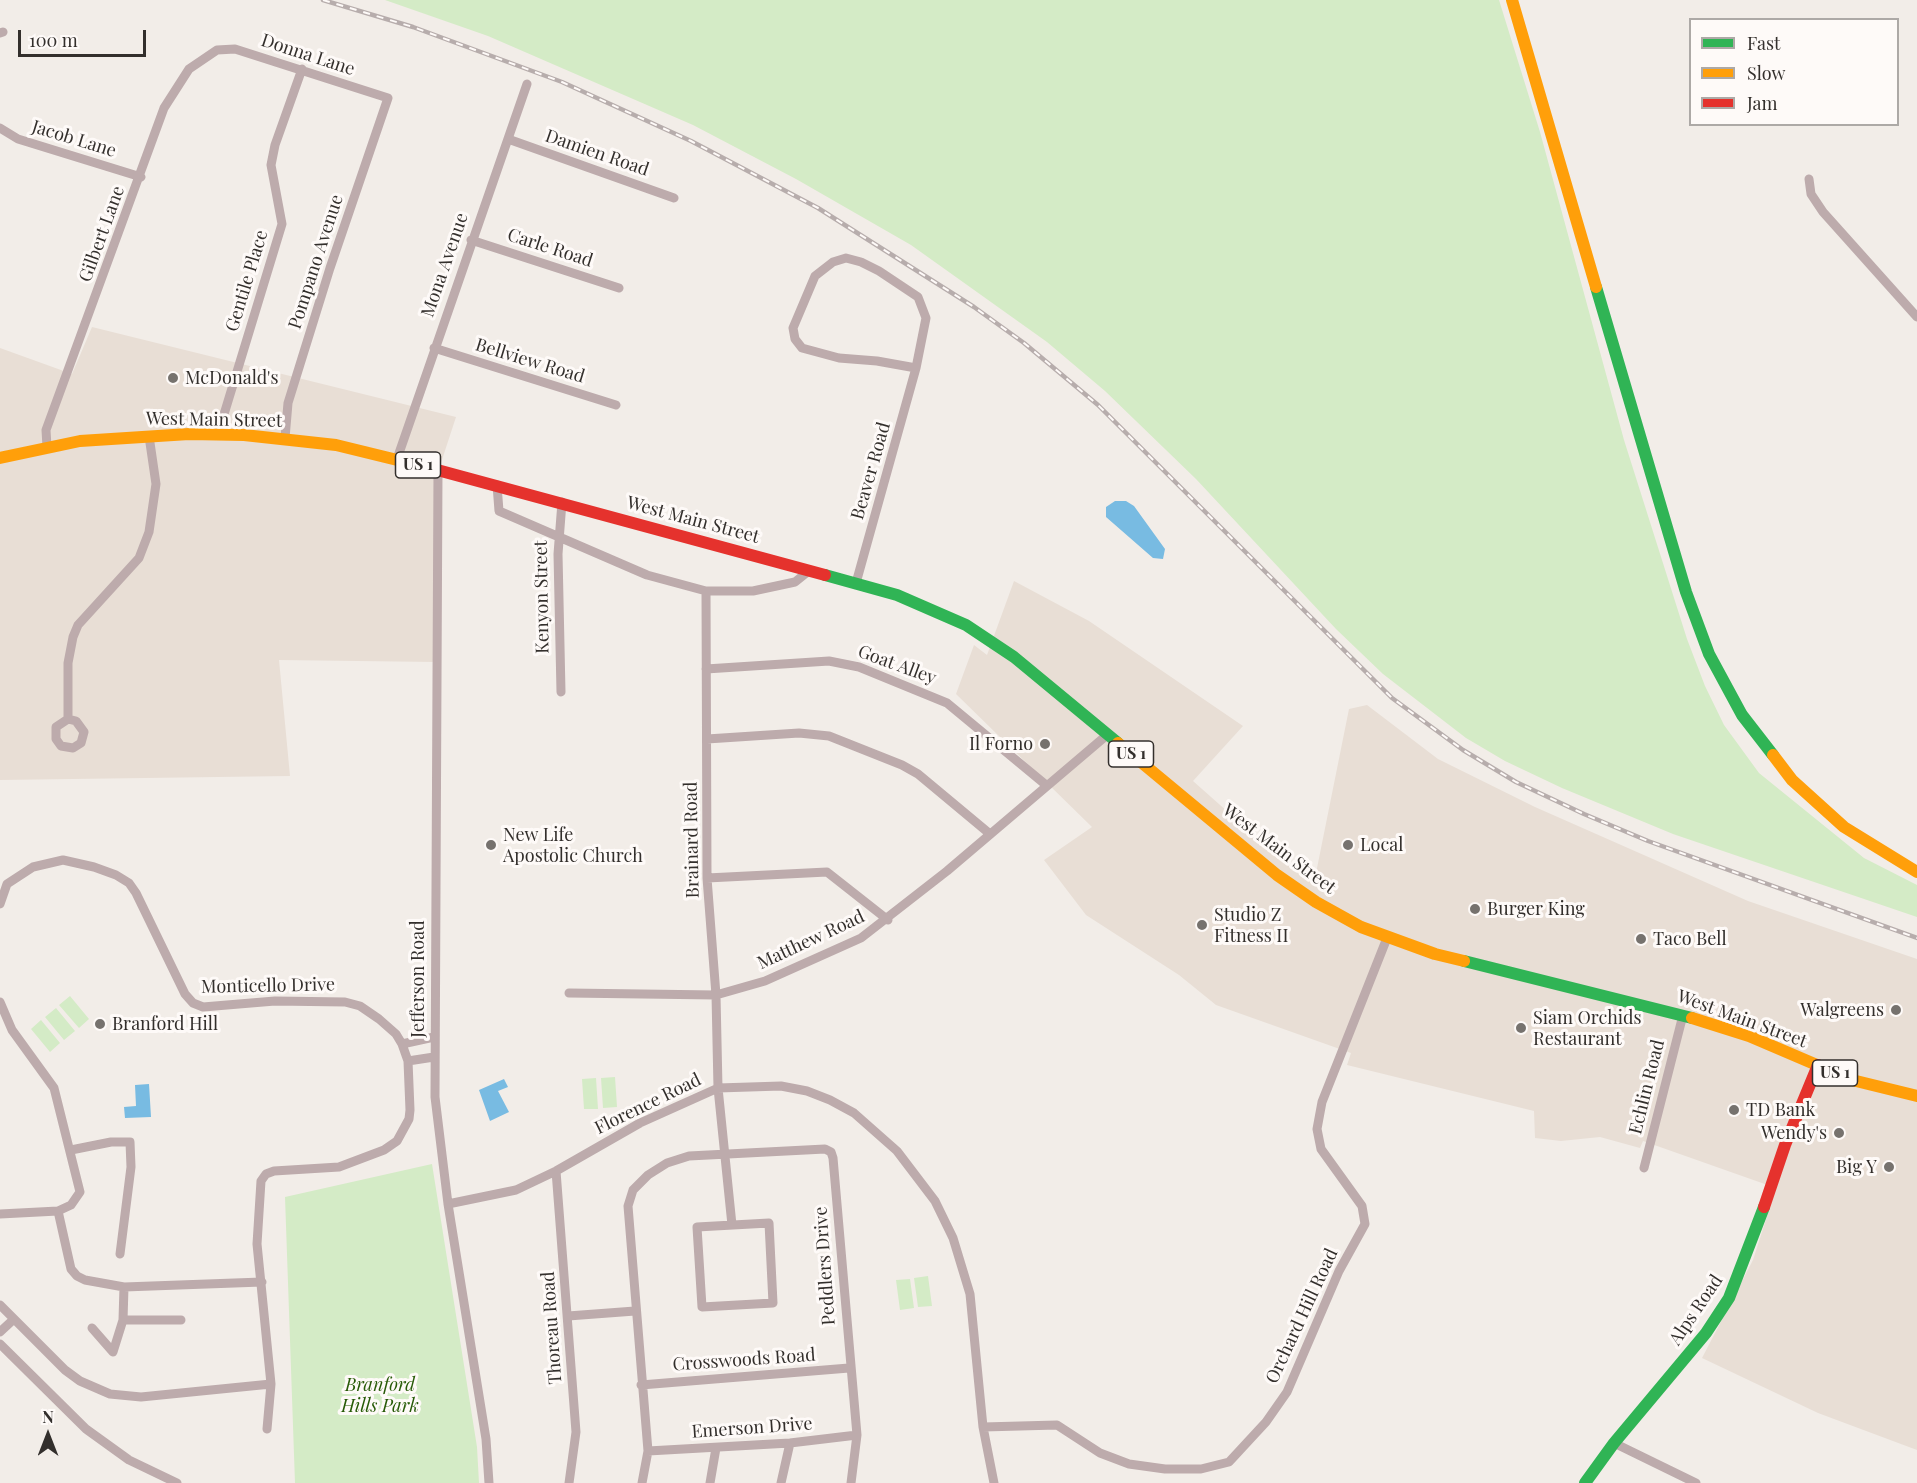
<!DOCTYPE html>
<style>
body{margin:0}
#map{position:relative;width:1917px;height:1483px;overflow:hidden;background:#f2ede8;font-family:"Playfair Display",serif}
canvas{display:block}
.legend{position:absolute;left:1689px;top:18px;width:210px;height:108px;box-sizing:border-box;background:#fefaf8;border:2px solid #ada9a6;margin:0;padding:8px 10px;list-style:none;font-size:18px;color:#332f2c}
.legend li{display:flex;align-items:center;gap:12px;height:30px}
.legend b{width:30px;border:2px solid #ada9a6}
.north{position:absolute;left:18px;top:1405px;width:60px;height:60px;-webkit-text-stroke:4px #fefaf8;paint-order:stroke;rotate:0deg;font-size:16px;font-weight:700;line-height:24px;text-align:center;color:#332f2c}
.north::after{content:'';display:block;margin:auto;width:21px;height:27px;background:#332f2c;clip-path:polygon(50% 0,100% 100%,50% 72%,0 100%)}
.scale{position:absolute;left:18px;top:30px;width:128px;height:27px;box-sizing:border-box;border:3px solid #332f2c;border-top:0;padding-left:8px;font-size:18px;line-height:21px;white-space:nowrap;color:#332f2c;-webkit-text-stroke:4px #fefaf8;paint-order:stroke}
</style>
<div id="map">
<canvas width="1917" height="1483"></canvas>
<ul class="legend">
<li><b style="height:8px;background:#30b455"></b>Fast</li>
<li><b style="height:8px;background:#ff9f0a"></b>Slow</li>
<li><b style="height:8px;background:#e5322d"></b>Jam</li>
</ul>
<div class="north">N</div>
<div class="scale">100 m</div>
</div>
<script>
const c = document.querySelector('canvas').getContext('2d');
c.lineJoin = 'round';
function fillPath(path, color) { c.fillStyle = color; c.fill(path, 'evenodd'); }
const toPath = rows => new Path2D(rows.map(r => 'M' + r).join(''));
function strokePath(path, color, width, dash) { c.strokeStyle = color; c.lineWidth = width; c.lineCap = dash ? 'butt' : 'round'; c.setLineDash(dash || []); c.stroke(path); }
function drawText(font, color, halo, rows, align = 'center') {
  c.font = font + ' "Playfair Display",serif'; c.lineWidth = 6; c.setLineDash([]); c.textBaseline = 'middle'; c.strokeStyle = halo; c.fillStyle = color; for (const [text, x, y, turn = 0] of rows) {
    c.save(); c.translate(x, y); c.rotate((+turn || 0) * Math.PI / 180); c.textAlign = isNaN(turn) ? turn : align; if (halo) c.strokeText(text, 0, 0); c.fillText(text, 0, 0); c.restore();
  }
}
fillPath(toPath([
 [92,327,456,417,438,472,436,662,279,660,290,776,0,780,0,348,72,374],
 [1014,581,1089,621,1243,726,1193,781,1290,867,1314,883,1349,709,1367,705,1438,759,1535,807,1748,901,1917,959,1917,1450,1818,1413,1702,1358,1753,1260,1776,1188,1643,1141,1640,1148,1600,1137,1561,1141,1535,1138,1534,1111,1347,1065,1351,1053,1216,1005,1179,975,1086,915,1044,860,1092,827,956,694,974,645,987,655]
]), '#e8ded5');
fillPath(toPath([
 [385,0,1499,0,1540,132,1624,440,1687,639,1705,686,1724,725,1759,773,1864,858,1917,885,1917,917,1673,834,1562,788,1505,761,1466,738,1383,674,1336,629,1196,479,1105,391,1047,342,911,245,796,179,693,125,488,36],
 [70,996,89,1019,79,1028,59,1005],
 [56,1008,75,1031,64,1040,45,1017],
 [41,1020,60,1043,50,1052,31,1029],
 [615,1077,617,1107,603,1108,601,1078],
 [596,1078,598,1109,584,1109,582,1079],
 [432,1164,477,1447,479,1483,295,1483,285,1197],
 [928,1276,932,1306,918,1307,914,1278],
 [910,1279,914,1308,900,1310,896,1280]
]), '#d4ebc6');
fillPath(toPath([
 [1115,501,1126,501,1134,506,1165,549,1163,559,1153,558,1106,517,1106,507],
 [504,1079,508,1087,498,1091,509,1112,490,1121,479,1090],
 [149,1084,151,1117,125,1118,124,1107,136,1106,135,1085]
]), '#78bbe2');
strokePath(toPath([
 [0,33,3,32],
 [0,128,18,139,141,177],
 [508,139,674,198],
 [1809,179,1811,194,1823,212,1917,317],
 [471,240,619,288],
 [434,348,616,405],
 [218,434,282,224,271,165,275,145,302,69],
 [47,447,46,430,164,108,189,69,217,50,235,49,388,98,330,268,288,403,285,438],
 [397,459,527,84],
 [438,471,435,1097,448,1204,486,1439,489,1483],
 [497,485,499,511,647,575,706,591,753,591,795,582,810,570],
 [856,583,916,368,877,361,839,358,802,348,795,339,793,328,815,276,833,262,846,258,861,262,879,271,918,297,926,318,916,368],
 [706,591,707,878,716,995,718,1088,732,1225],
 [706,669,829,661,859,667,947,703,1046,785],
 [561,692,558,554,562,502],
 [68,719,56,727,56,739,61,746,73,748,81,743,84,732,76,721,68,719,68,663,73,637,78,625,139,558,149,532,156,484,149,436],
 [707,739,799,733,829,736,902,765,918,774,990,834],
 [707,878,827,872,888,920],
 [0,904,7,884,33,867,63,860,94,867,116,875,129,883,136,893,185,994,193,1003,203,1007,275,1001,345,1002,360,1006,379,1019,396,1034,402,1044,434,1037],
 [569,993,716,995,765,981,861,938,947,871,1107,735],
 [0,1002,12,1030,54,1088,80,1192,71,1205,58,1211,0,1214],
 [408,1061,434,1057],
 [71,1150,111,1142,130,1142,131,1167,120,1254],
 [1644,1168,1683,1015],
 [556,1171,576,1432,569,1483],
 [448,1204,516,1190,556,1171,640,1123,718,1088,781,1086,807,1091,830,1100,854,1113,897,1151,935,1201,953,1238,970,1294,983,1427,994,1483],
 [58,1211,71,1269,77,1276,85,1280,124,1287,262,1282],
 [769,1223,773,1303,702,1307,697,1227,769,1223],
 [0,1305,65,1370,80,1381,110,1394,141,1397,271,1384],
 [568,1316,635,1311],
 [123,1320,181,1320],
 [92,1328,113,1352,123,1320,124,1287],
 [0,1332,14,1319],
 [0,1344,86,1429,129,1460,177,1483],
 [641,1385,849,1368],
 [983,1427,1057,1425,1100,1453,1129,1464,1165,1469,1201,1469,1229,1462,1266,1422,1287,1392,1339,1271,1365,1224,1362,1206,1321,1149,1317,1129,1322,1102,1387,938],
 [267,1429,271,1384,257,1244,261,1181,266,1174,274,1171,339,1167,384,1150,397,1141,409,1119,410,1110,408,1061,402,1044],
 [1614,1443,1696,1483],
 [648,1451,790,1443,857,1435],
 [642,1483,648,1451,628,1206,633,1190,648,1175,667,1163,689,1156,825,1149,831,1152,833,1158,857,1435,851,1483],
 [710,1483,716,1448],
 [781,1483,790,1443]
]), '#bdabac', 9);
strokePath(toPath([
 [1596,287,1686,592,1709,654,1742,715,1773,755],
 [825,575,897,595,966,625,1014,657,1118,743],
 [1464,961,1692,1018],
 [1585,1483,1614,1443,1706,1333,1729,1298,1764,1207]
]), '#30b455', 12);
strokePath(toPath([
 [1512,0,1596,287],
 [0,458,80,441,189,434,244,435,336,445,430,468],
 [1118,743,1277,875,1316,902,1361,927,1435,954,1464,961],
 [1773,755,1792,780,1844,827,1917,872],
 [1692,1018,1749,1036,1852,1080,1917,1096]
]), '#ff9f0a', 12);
strokePath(toPath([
 [430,468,825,575],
 [1764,1207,1785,1145,1818,1065]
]), '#e5322d', 12);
const rail = toPath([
 [323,0,413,27,562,82,691,141,818,208,974,307,1024,343,1098,405,1392,698,1463,750,1516,782,1584,814,1648,841,1917,938]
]);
strokePath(rail, '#b7adac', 4.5);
strokePath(rail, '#fefaf8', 2, [7]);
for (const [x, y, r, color] of [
 [173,378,6,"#76726e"],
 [1045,744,6,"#76726e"],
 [491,845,6,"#76726e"],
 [1348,845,6,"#76726e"],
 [1475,909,6,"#76726e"],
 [1202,925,6,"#76726e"],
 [1641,939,6,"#76726e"],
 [1896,1010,6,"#76726e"],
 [100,1024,6,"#76726e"],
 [1521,1028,6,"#76726e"],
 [1734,1110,6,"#76726e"],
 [1839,1133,6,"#76726e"],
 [1889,1167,6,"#76726e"]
]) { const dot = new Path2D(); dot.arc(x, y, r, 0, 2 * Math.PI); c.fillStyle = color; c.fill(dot); strokePath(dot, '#fefaf8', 2); }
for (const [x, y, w] of [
 [418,465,45],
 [1131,754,45],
 [1835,1073,45]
]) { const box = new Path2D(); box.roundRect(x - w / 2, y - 13, w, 26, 4.5); c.fillStyle = '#fefaf8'; c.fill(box); strokePath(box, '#332f2c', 1.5); }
drawText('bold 16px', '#332f2c', null, [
 ["US 1",418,465],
 ["US 1",1131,754],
 ["US 1",1835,1073]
]);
drawText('18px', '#332f2c', '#fefaf8', [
 ["Donna Lane",308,55,18],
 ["Jacob Lane",74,139,17],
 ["Damien Road",597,153,19],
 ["Gilbert Lane",102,234,-70],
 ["Carle Road",550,248,18],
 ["Pompano Avenue",316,262,-72],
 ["Mona Avenue",445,265,-71],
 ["Gentile Place",247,281,-73],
 ["Bellview Road",530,361,17],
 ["West Main Street",214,420,1],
 ["Beaver Road",871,471,-74],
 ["West Main Street",693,520,15],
 ["Kenyon Street",542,597,-91],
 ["Goat Alley",897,665,20],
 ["Brainard Road",692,840,-91],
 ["West Main Street",1279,849,37],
 ["Matthew Road",811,940,-25],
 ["Jefferson Road",418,979,-90],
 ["Monticello Drive",268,986,-1],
 ["West Main Street",1742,1019,20],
 ["Echlin Road",1647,1087,-76],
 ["Florence Road",648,1104,-26],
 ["Peddlers Drive",825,1266,-94],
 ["Alps Road",1696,1310,-56],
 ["Orchard Hill Road",1302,1316,-65],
 ["Thoreau Road",552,1328,-94],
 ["Crosswoods Road",744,1360,-4],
 ["Emerson Drive",752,1428,-4]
]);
drawText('18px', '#332f2c', '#fefaf8', [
 ["McDonald's",185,378],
 ["Il Forno",1033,744,"right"],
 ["New Life",503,835],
 ["Apostolic Church",503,856],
 ["Local",1360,845],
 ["Burger King",1487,909],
 ["Studio Z",1214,915],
 ["Fitness II",1214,936],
 ["Taco Bell",1653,939],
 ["Walgreens",1884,1010,"right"],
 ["Siam Orchids",1533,1018],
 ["Restaurant",1533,1039],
 ["Branford Hill",112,1024],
 ["TD Bank",1746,1110],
 ["Wendy's",1827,1133,"right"],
 ["Big Y",1877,1167,"right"]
], 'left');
drawText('italic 18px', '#275b07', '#fefaf8', [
 ["Branford",380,1385],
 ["Hills Park",380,1406]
]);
</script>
